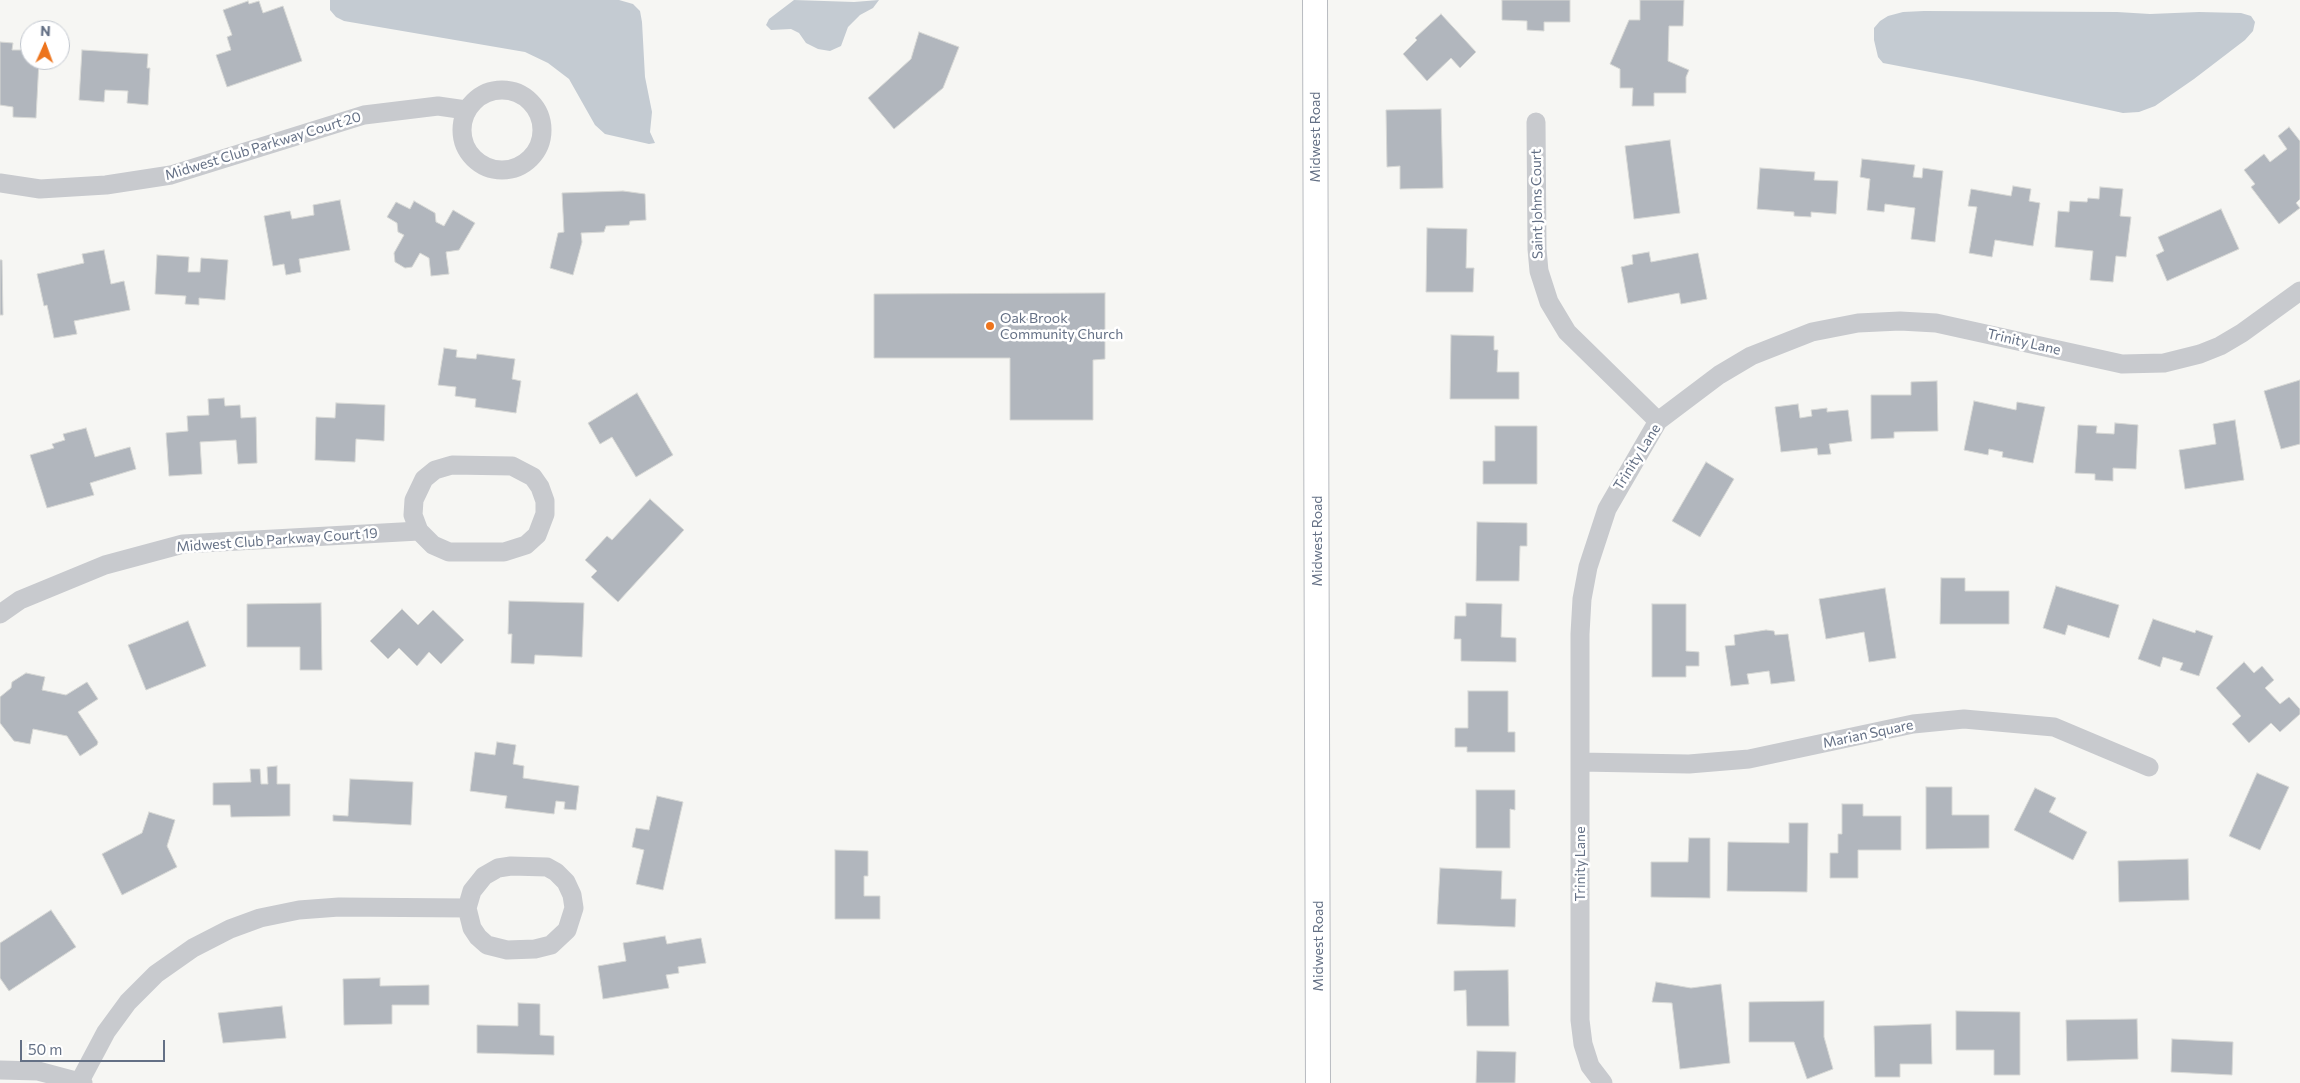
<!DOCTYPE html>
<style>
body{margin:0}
#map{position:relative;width:2300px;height:1083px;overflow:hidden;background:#f6f6f3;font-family:Commissioner,sans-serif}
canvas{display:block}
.north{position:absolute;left:20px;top:20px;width:50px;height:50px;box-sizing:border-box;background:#fff;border:1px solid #c1c6ce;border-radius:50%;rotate:2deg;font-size:14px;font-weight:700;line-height:20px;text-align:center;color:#647085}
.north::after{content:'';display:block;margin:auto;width:18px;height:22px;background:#ed741c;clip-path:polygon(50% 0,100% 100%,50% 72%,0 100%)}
.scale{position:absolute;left:20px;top:1040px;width:145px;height:22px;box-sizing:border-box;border:2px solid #647085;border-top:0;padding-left:6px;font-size:15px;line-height:18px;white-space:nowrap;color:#647085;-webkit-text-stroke:4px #fff;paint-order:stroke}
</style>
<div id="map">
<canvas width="2300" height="1083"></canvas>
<div class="north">N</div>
<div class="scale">50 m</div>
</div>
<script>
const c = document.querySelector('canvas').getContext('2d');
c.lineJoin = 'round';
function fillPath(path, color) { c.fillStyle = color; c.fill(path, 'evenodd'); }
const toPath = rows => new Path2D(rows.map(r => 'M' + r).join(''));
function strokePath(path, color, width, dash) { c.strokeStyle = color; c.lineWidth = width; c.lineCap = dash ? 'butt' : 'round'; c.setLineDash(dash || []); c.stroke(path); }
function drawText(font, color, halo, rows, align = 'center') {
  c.font = font + ' Commissioner,sans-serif'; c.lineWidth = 5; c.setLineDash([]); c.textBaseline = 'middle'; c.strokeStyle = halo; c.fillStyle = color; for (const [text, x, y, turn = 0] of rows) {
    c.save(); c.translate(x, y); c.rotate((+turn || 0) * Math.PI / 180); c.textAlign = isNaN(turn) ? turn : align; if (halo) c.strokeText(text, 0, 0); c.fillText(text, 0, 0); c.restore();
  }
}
fillPath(toPath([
 [330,0,619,0,633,4,640,11,642,22,645,77,652,112,650,132,655,143,649,144,605,134,595,125,569,79,548,63,525,52,344,21,336,17,330,10],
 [794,0,854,2,879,0,873,8,860,15,848,27,841,46,830,51,818,49,806,43,799,33,791,29,771,30,766,25,769,19],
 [1924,11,2117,12,2150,14,2199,12,2241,13,2251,16,2255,22,2253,31,2245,40,2194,79,2155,106,2139,112,2123,113,1972,80,1883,63,1878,57,1874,40,1874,28,1880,21,1888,16,1903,12]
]), '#c4cbd2');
const building = toPath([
 [1502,0,1570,0,1570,22,1544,22,1544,31,1527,30,1527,21,1502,20,1502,0],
 [1640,0,1684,0,1683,26,1669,26,1668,61,1689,70,1686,77,1686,93,1654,93,1654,106,1632,106,1633,88,1620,88,1620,69,1610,64,1629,20,1640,20,1640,0],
 [248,1,249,4,259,1,263,13,283,6,302,61,227,87,216,55,231,50,227,37,232,35,223,10,248,1],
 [1441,14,1476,52,1460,68,1451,58,1427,81,1403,54,1417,40,1415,38,1441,14],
 [919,32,959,47,943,88,894,129,868,98,911,59,919,32],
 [0,42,13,43,12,50,30,50,30,60,39,60,36,118,13,117,13,107,0,105,0,42],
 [82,50,148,54,147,68,150,68,148,105,127,103,128,91,105,90,104,102,79,100,82,50],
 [1441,109,1443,188,1400,189,1400,166,1387,167,1386,110,1441,109],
 [2289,127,2300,141,2300,199,2296,203,2300,208,2279,224,2251,187,2255,184,2244,170,2264,154,2270,162,2287,149,2278,136,2289,127],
 [1670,140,1680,213,1634,219,1625,146,1670,140],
 [1862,159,1915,165,1913,177,1922,178,1923,168,1943,171,1935,242,1911,239,1915,208,1885,204,1884,212,1867,210,1870,179,1860,177,1862,159],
 [1760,168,1815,172,1814,180,1838,181,1836,214,1811,212,1811,217,1794,216,1794,212,1757,209,1760,168],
 [2013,186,2031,189,2029,201,2040,203,2033,246,1995,240,1992,257,1969,253,1977,207,1968,206,1971,189,2011,196,2013,186],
 [2100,187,2123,189,2120,216,2131,217,2126,257,2116,256,2113,282,2090,280,2093,251,2055,247,2058,211,2069,212,2070,201,2087,202,2088,198,2099,199,2100,187],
 [623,191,645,194,646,220,630,221,629,225,606,226,604,232,581,233,582,242,573,275,550,268,558,233,564,232,562,193,623,191],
 [340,200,350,250,299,259,301,272,286,275,284,264,273,266,264,216,290,211,292,219,314,215,313,205,340,200],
 [414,201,435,213,436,222,444,226,453,210,475,223,459,250,446,252,449,274,431,276,429,258,420,253,412,267,405,268,395,262,394,253,404,235,398,232,397,223,387,217,396,202,410,209,414,201],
 [2221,209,2239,249,2167,281,2156,255,2164,251,2158,237,2221,209],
 [1427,228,1467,229,1466,268,1474,268,1473,292,1426,292,1427,228],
 [104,250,111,284,124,281,130,310,74,321,77,334,54,338,47,305,44,306,37,274,84,263,82,254,104,250],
 [1649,252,1651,262,1698,253,1707,299,1681,304,1679,293,1628,303,1621,267,1633,264,1632,255,1649,252],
 [157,255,189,257,188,272,200,272,201,258,228,260,225,300,199,298,199,305,185,304,186,296,155,294,157,255],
 [0,260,2,260,3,315,0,315,0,260],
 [1105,293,1105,359,1093,360,1093,420,1010,420,1010,358,874,358,874,294,1105,293],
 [1451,335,1494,336,1494,350,1498,350,1497,372,1519,372,1519,399,1450,399,1451,335],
 [444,348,457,350,456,357,476,359,477,354,515,359,512,379,521,381,516,413,475,407,476,399,455,396,456,387,438,385,444,348],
 [2300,380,2300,444,2281,449,2264,391,2300,380],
 [1937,381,1938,431,1894,432,1894,438,1871,439,1871,395,1911,395,1911,382,1937,381],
 [637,393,673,455,636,477,612,437,600,444,588,423,637,393],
 [224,398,225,406,240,405,241,418,256,417,257,463,238,464,236,440,200,442,202,474,169,476,166,433,188,431,187,416,209,415,208,399,224,398],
 [1974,401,2016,410,2017,402,2045,407,2033,463,2002,457,2003,452,1989,449,1988,455,1964,450,1974,401],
 [336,403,385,405,384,441,356,439,355,462,315,460,316,417,335,418,336,403],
 [1798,404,1800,418,1812,416,1811,410,1827,408,1827,412,1848,410,1852,441,1829,444,1831,454,1818,455,1817,448,1781,452,1775,407,1798,404],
 [2235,420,2244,480,2185,489,2179,450,2216,444,2213,424,2235,420],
 [2115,423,2138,425,2136,469,2113,468,2113,481,2095,480,2095,474,2075,473,2078,425,2097,426,2096,433,2114,434,2115,423],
 [1495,426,1537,426,1537,484,1483,484,1483,461,1495,461,1495,426],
 [86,428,95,457,130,447,136,469,90,483,94,495,47,508,30,455,54,448,52,444,65,440,63,434,86,428],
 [1706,462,1734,479,1700,537,1672,521,1706,462],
 [650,499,684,530,618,602,591,577,597,571,585,560,607,536,612,540,650,499],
 [1477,522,1527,523,1527,546,1520,546,1519,581,1476,581,1477,522],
 [1941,578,1965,578,1965,591,2009,591,2009,624,1940,624,1941,578],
 [2056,586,2119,605,2109,638,2068,625,2065,635,2043,628,2056,586],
 [1885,588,1896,658,1869,662,1864,632,1826,639,1819,599,1885,588],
 [509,601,584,603,582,657,535,655,534,664,511,663,512,634,508,634,509,601],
 [321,603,322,670,300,670,300,647,247,647,247,604,321,603],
 [1466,603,1502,604,1501,637,1516,638,1516,662,1461,661,1461,639,1454,639,1455,616,1466,616,1466,603],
 [1652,604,1686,604,1686,651,1699,652,1699,666,1686,666,1686,677,1652,677,1652,604],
 [402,609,418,625,433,610,464,640,441,664,429,652,417,666,399,648,388,659,370,641,402,609],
 [2153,619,2195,633,2196,630,2213,636,2199,676,2180,670,2183,663,2163,657,2160,667,2138,659,2153,619],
 [188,621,206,666,146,690,128,645,188,621],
 [1766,630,1774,631,1775,635,1788,634,1795,681,1771,684,1769,671,1747,674,1749,684,1731,686,1725,646,1735,645,1734,635,1766,630],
 [2244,662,2254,673,2262,666,2274,680,2265,688,2280,704,2289,697,2300,709,2300,714,2280,732,2271,723,2249,743,2232,724,2241,716,2216,688,2244,662],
 [26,673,45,677,42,690,66,695,87,682,98,699,78,712,98,742,97,745,80,756,67,736,33,729,30,744,14,741,0,723,0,697,11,688,12,682,26,673],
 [1468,691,1508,691,1508,732,1515,732,1515,752,1467,752,1467,747,1455,747,1455,728,1468,728,1468,691],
 [497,742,516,745,513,764,524,766,523,778,579,786,576,810,564,809,565,802,556,801,554,814,505,808,507,796,470,791,475,752,495,755,497,742],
 [277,766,277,784,290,784,290,816,231,817,230,805,213,805,213,783,251,782,250,769,260,769,261,784,268,784,267,767,277,766],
 [2257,773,2289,787,2260,850,2229,836,2257,773],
 [350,779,413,782,411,825,333,821,333,815,348,816,350,779],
 [1926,787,1952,787,1952,815,1989,815,1989,848,1926,849,1926,787],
 [2035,788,2056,798,2049,812,2087,832,2073,860,2014,830,2035,788],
 [1476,790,1515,790,1515,810,1510,809,1510,848,1476,848,1476,790],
 [657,796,683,802,663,890,636,884,644,850,632,847,636,828,649,830,657,796],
 [1842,804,1863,804,1863,816,1901,816,1901,850,1858,850,1858,878,1830,878,1830,853,1838,853,1838,834,1842,834,1842,804],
 [149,812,175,820,167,846,177,867,122,895,102,854,142,833,149,812],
 [1789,823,1808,823,1807,892,1727,891,1728,842,1789,843,1789,823],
 [1689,838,1710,838,1710,898,1651,897,1651,862,1688,862,1689,838],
 [835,850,868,851,868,876,864,876,864,896,880,896,880,919,835,919,835,850],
 [2188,859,2189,900,2119,902,2118,861,2188,859],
 [1440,868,1502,871,1501,899,1516,899,1515,927,1437,924,1440,868],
 [51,910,76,947,9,991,0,978,0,943,51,910],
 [665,936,667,944,701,938,706,963,678,967,679,973,666,975,669,988,603,999,598,966,626,961,623,943,665,936],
 [1508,970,1509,1026,1467,1026,1466,990,1454,991,1454,971,1508,970],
 [380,978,380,986,429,985,429,1005,392,1005,392,1024,344,1025,343,979,380,978],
 [1656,982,1691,988,1721,984,1730,1063,1680,1069,1672,1003,1652,1002,1656,982],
 [1824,1001,1824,1037,1833,1069,1807,1079,1794,1042,1749,1042,1749,1002,1824,1001],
 [518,1003,540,1004,540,1035,554,1036,554,1055,477,1053,477,1025,518,1026,518,1003],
 [282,1006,286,1038,223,1043,218,1013,282,1006],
 [1956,1011,2020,1012,2020,1075,1994,1075,1994,1050,1956,1050,1956,1011],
 [2137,1019,2138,1059,2067,1061,2066,1020,2137,1019],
 [1931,1024,1932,1064,1900,1064,1900,1077,1875,1077,1874,1026,1931,1024],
 [2172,1039,2233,1042,2232,1075,2171,1072,2172,1039],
 [1477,1051,1516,1052,1515,1083,1476,1083,1477,1051]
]);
fillPath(building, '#b1b6bd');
strokePath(building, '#d7d8d5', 1);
const major = toPath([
 [1315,0,1318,1083]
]);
strokePath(major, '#b8bbc0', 26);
strokePath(toPath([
 '462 130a40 40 0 1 1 80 0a40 40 0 1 1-80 0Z',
 [1536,122,1537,249,1539,271,1549,302,1567,332,1658,421],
 [0,183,40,189,106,185,171,175,364,115,438,106,466,110],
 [452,465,512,466,533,477,540,487,545,501,545,514,537,535,526,545,504,552,449,552,433,545,419,531,413,515,414,500,424,479,435,470,452,465],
 [0,614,20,600,105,565,183,544,419,531],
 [1580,762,1689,764,1749,759,1913,724,1964,719,2054,727,2149,767],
 [0,1070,38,1071,83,1083],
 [80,1081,106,1032,128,1002,156,974,193,948,230,929,260,918,299,910,339,907,467,908,472,891,484,876,498,868,511,866,547,867,556,872,566,882,572,895,574,908,567,930,551,945,535,949,507,950,487,945,478,937,472,928,467,908],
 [1603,1083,1590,1066,1583,1044,1580,1020,1580,634,1582,599,1588,567,1607,509,1658,421,1719,375,1751,356,1812,332,1858,323,1900,321,1936,323,2122,364,2164,363,2200,354,2220,346,2242,333,2300,291]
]), '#c8cace', 19);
strokePath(major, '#fff', 24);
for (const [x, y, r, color] of [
 [990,326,5,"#ed741c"]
]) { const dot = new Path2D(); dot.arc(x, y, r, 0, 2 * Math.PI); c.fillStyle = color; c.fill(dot); strokePath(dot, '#fff', 2); }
drawText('14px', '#647085', '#fff', [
 ["Midwest Road",1315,137,-90],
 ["Midwest Club Parkway Court 20",263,146,-17],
 ["Saint Johns Court",1537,204,-91],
 ["Trinity Lane",2024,342,13],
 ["Trinity Lane",1637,457,-58],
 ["Midwest Club Parkway Court 19",277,540,-4],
 ["Midwest Road",1317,541,-90],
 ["Marian Square",1868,734,-12],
 ["Trinity Lane",1580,864,-90],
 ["Midwest Road",1318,946,-90]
]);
drawText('14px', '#647085', '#fff', [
 ["Oak Brook",1000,318],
 ["Community Church",1000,334]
], 'left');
</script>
